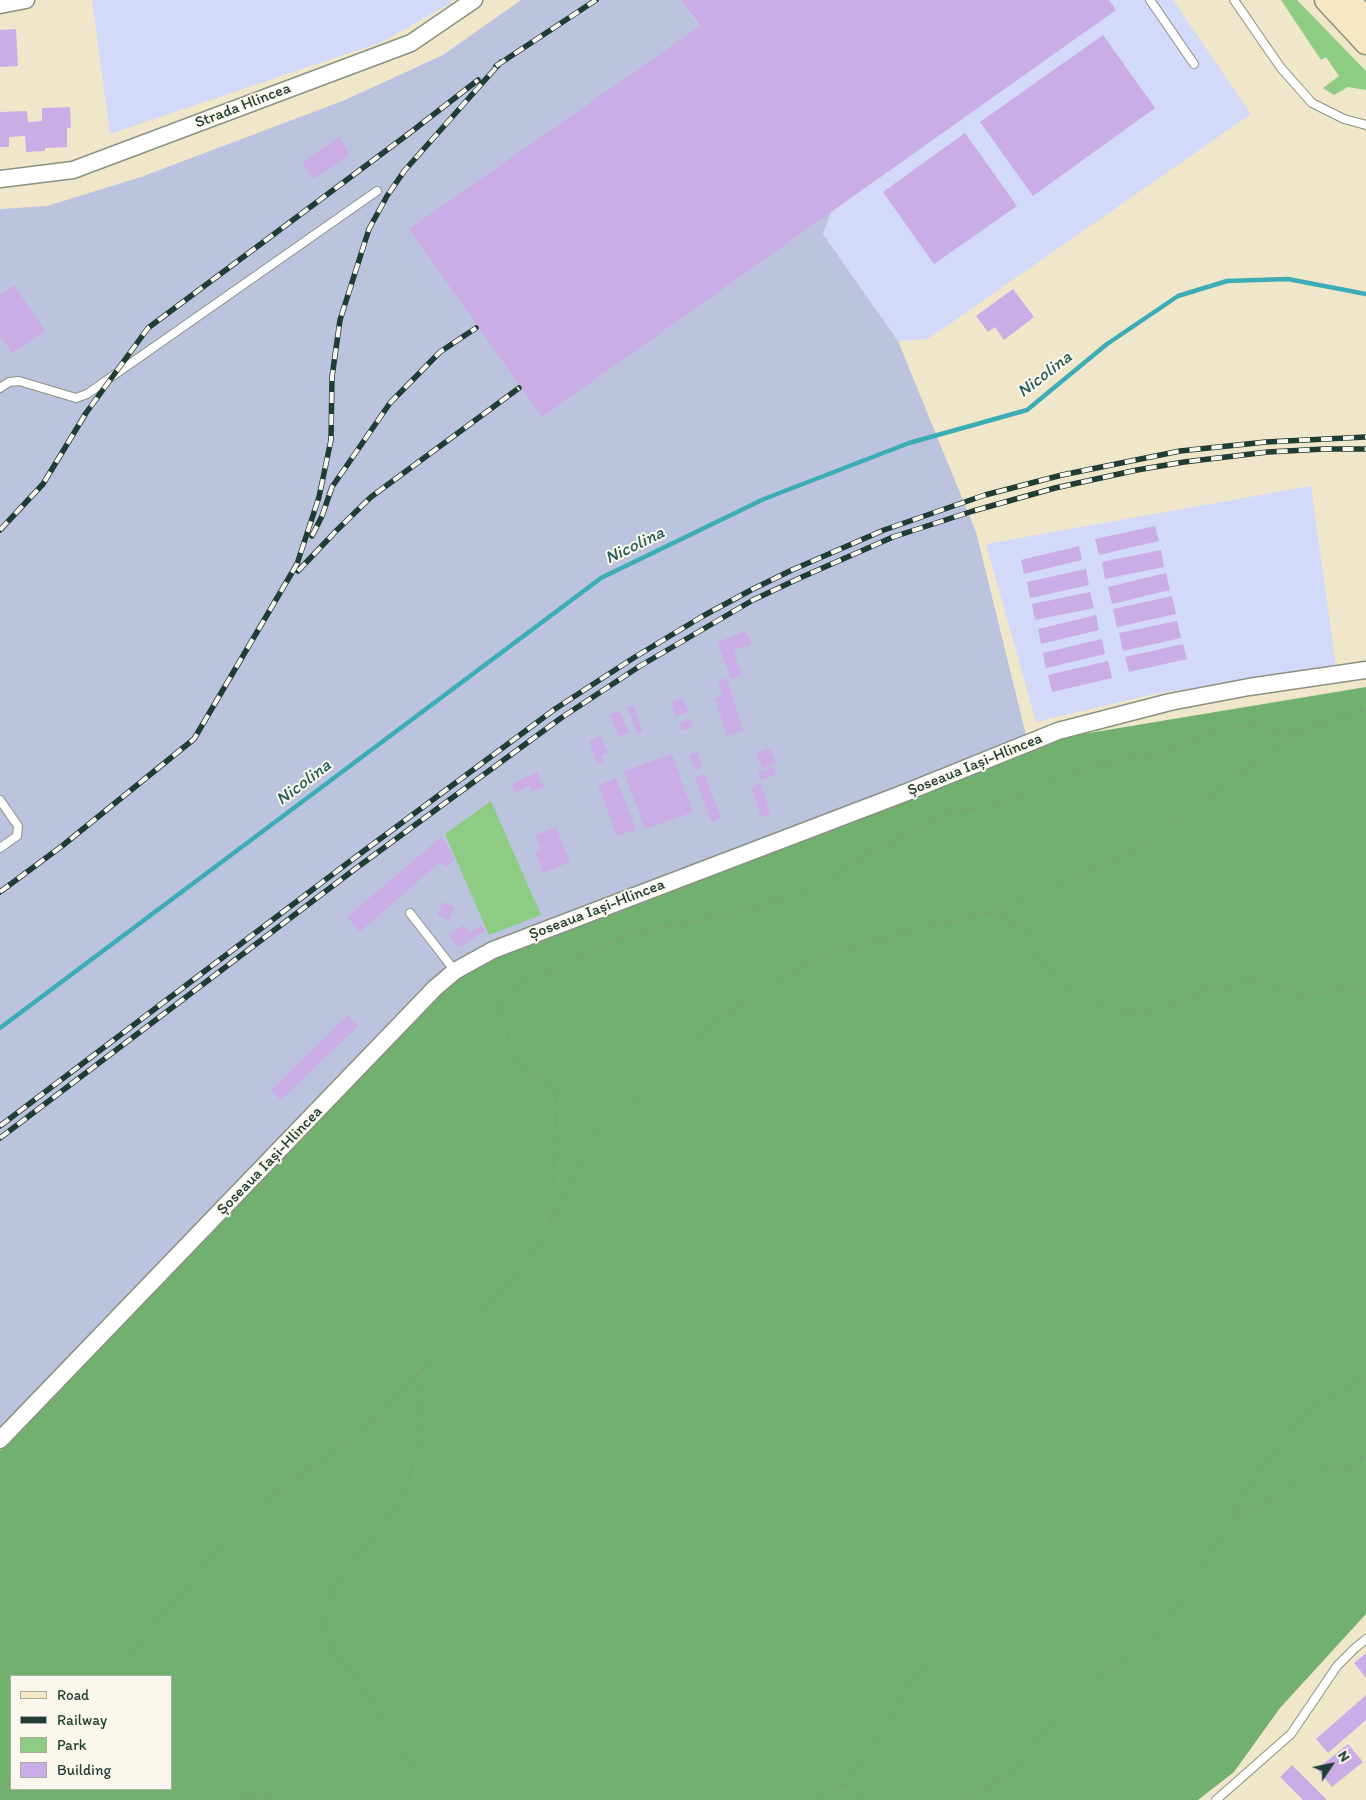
<!DOCTYPE html>
<meta charset="utf-8">
<style>
body{margin:0}
#map{position:relative;width:1366px;height:1800px;overflow:hidden;background:#f0e7cb;font-family:Itim,sans-serif}
canvas{display:block}
.legend{position:absolute;left:10px;top:1675px;width:162px;height:115px;box-sizing:border-box;background:#fbf7ec;border:1px solid #a3ada2;margin:0;padding:6px 9px;list-style:none;font-size:15px;color:#1f3d34}
.legend li{display:flex;align-items:center;gap:10px;height:25px}
.legend b{width:25px;border:1px solid #a3ada2}
.north{position:absolute;left:1306px;top:1740px;width:50px;height:50px;-webkit-text-stroke:4px #fbf7ec;paint-order:stroke;rotate:56deg;font-size:14px;font-weight:700;line-height:20px;text-align:center;color:#1f3d34}
.north::after{content:'';display:block;margin:auto;width:18px;height:22px;background:#1f3d34;clip-path:polygon(50% 0,100% 100%,50% 72%,0 100%)}
</style>
<div id="map">
<canvas width="1366" height="1800"></canvas>
<ul class="legend">
<li><b style="height:6px;background:#f7e8c3"></b>Road</li>
<li><b style="height:6px;background:#1f3d34"></b>Railway</li>
<li><b style="height:14px;background:#8dcc82"></b>Park</li>
<li><b style="height:14px;background:#caade7"></b>Building</li>
</ul>
<div class="north">N</div>
</div>
<script>
const c = document.querySelector('canvas').getContext('2d');
c.lineJoin = 'round';
function fillPath(path, color) { c.fillStyle = color; c.fill(path, 'evenodd'); }
const toPath = rows => new Path2D(rows.map(r => 'M' + r).join(''));
function strokePath(path, color, width, dash) { c.strokeStyle = color; c.lineWidth = width; c.lineCap = dash ? 'butt' : 'round'; c.setLineDash(dash || []); c.stroke(path); }
function drawText(font, color, halo, rows, align = 'center') {
  c.font = font + ' Itim,sans-serif'; c.lineWidth = 4; c.setLineDash([]); c.textBaseline = 'middle'; c.strokeStyle = halo; c.fillStyle = color; for (const [text, x, y, turn = 0] of rows) {
    c.save(); c.translate(x, y); c.rotate((+turn || 0) * Math.PI / 180); c.textAlign = isNaN(turn) ? turn : align; if (halo) c.strokeText(text, 0, 0); c.fillText(text, 0, 0); c.restore();
  }
}
fillPath(toPath([
 [92,0,451,0,451,3,382,42,110,134],
 [681,0,1173,0,1251,114,928,339,898,341,823,234,831,213],
 [1311,486,1336,667,1154,694,1036,722,986,544]
]), '#d2d9f9');
fillPath(toPath([
 [521,0,681,0,831,213,823,234,898,341,976,532,1029,747,0,1451,0,209,47,206,141,177,345,100,443,55]
]), '#bcc3de');
fillPath(toPath([
 [1281,0,1297,0,1366,71,1366,90,1348,87,1334,95,1323,88,1339,76,1326,57,1321,60],
 [491,801,541,915,489,935,445,834]
]), '#8dcc82');
fillPath(toPath([
 [1366,687,1366,1614,1280,1708,1234,1772,1198,1800,0,1800,0,1451,461,967,1059,738],
 [11,1676,171,1676,171,1789,11,1789]
]), '#72b070');
strokePath(toPath([
 [0,1028,601,578,764,499,909,443,1027,410,1107,344,1178,296,1227,281,1288,279,1366,294]
]), '#3cadb6', 4.5);
fillPath(toPath([
 [681,0,1109,0,1116,10,542,417,409,229,700,26],
 [16,29,18,66,0,67,0,30],
 [1103,35,1155,108,1033,196,980,122],
 [70,107,71,128,67,128,67,147,45,148,45,151,26,152,25,136,9,137,9,147,0,147,0,112,27,111,28,122,42,121,42,108],
 [965,133,1017,206,934,264,883,192],
 [339,137,350,155,314,179,302,162],
 [14,285,45,331,12,353,0,336,0,295],
 [1013,289,1034,317,1004,340,995,327,988,332,976,316],
 [1155,526,1159,541,1099,555,1095,539],
 [1079,546,1082,560,1024,574,1021,560],
 [1161,550,1164,567,1105,579,1102,562],
 [1086,569,1089,585,1030,598,1027,582],
 [1166,573,1170,590,1112,604,1108,587],
 [1090,592,1094,608,1035,620,1032,604],
 [1172,596,1176,614,1117,627,1113,609],
 [1096,615,1099,630,1041,644,1038,629],
 [1177,621,1181,638,1123,651,1119,633],
 [746,631,751,644,733,651,742,675,731,679,717,642],
 [1102,639,1105,654,1046,668,1043,653],
 [1183,644,1187,659,1129,672,1125,657],
 [1108,661,1112,678,1052,692,1048,675],
 [727,678,743,731,727,736,715,698,723,696,718,681],
 [683,698,688,712,675,716,671,702],
 [633,705,643,732,637,734,627,707],
 [620,711,629,733,619,737,610,714],
 [690,719,693,727,682,731,679,723],
 [601,736,608,753,601,756,604,761,597,764,589,741],
 [770,748,776,763,762,769,756,753],
 [697,752,702,767,695,770,689,755],
 [672,754,693,812,645,829,624,771],
 [774,767,776,775,760,780,758,772],
 [537,772,544,787,532,792,530,786,515,793,511,784],
 [705,774,721,818,711,822,695,777],
 [616,778,636,829,617,836,598,785],
 [760,783,771,814,761,817,751,787],
 [556,827,570,862,543,873,535,852,541,849,535,835],
 [442,836,454,860,445,867,440,862,360,932,347,917],
 [443,902,455,907,449,920,437,915],
 [464,925,469,933,481,925,485,931,458,948,449,934],
 [348,1015,358,1026,281,1100,271,1090],
 [1366,1653,1366,1678,1354,1663],
 [1366,1695,1366,1720,1328,1753,1316,1739],
 [1348,1744,1363,1762,1332,1787,1317,1769],
 [1292,1765,1327,1800,1303,1800,1280,1777]
]), '#caade7');
const service = toPath([
 [1150,0,1194,64],
 [1234,0,1281,68,1312,103,1344,119,1366,125],
 [0,388,9,382,19,381,76,398,87,394,377,191],
 [0,800,18,826,17,836,0,848],
 [410,913,455,971],
 [1216,1800,1291,1734,1337,1666,1354,1649,1366,1639]
]);
const minor = toPath([
 [0,5,26,0],
 [0,179,73,170,411,43,474,0],
 [0,1440,435,988,455,971,493,950,902,794,1058,731,1170,702,1249,687,1366,670]
]);
const secondary = toPath([
 [1326,0,1366,43],
 [1349,0,1366,19]
]);
strokePath(service, '#889280', 10);
strokePath(minor, '#889280', 19);
strokePath(secondary, '#889280', 25);
strokePath(toPath([
 [991,913,1025,927,1042,963,1076,992,1127,1014,1169,1007,1203,990,1259,980,1303,995,1352,987,1366,993],
 [551,1223,557,1092,522,1067,510,1045,506,1024,498,1005,509,989,630,934,708,919,779,900,821,884,847,866,881,846,914,833,939,815,961,810,987,808,1010,800,1074,772,1134,756,1159,755,1219,729,1251,725,1279,732,1304,730,1360,710,1366,710],
 [418,1375,419,1442,405,1494,334,1586,322,1618,333,1652,359,1680,394,1742,440,1800],
 [1233,1516,1269,1502,1290,1484,1334,1466,1352,1469,1362,1458,1366,1458],
 [117,1676,144,1636,245,1518,287,1484,321,1461,376,1418,450,1338,510,1282,551,1226,596,1129,659,1083,715,1021,816,957,918,929,991,913,1137,849,1252,764,1304,730],
 [843,1785,877,1740,904,1691,941,1642],
 [0,1790,11,1783],
 [241,1800,243,1792,270,1796,273,1800],
 [808,1800,843,1785,864,1800],
 [962,1800,1011,1773,1081,1688,1151,1643,1203,1566,1256,1474,1311,1406,1366,1377]
]), '#889280', 2.5, [1, 4]);
strokePath(service, '#fff', 8);
strokePath(minor, '#fff', 16);
strokePath(secondary, '#f7e8c3', 22);
const rail = toPath([
 [496,66,596,0],
 [0,530,43,484,86,413,148,328,411,132,478,80],
 [312,536,322,516,332,487,390,403,440,352,476,328],
 [298,571,336,531,371,497,519,388],
 [0,892,62,846,194,739,297,564,319,497,331,440,332,377,340,320,369,229,387,196,405,170,501,62],
 [0,1126,349,862,555,709,635,657,703,616,753,589,792,570,884,530,985,495,1062,475,1180,451,1266,442,1366,437],
 [0,1138,355,869,561,718,640,666,753,600,802,577,893,537,973,511,1055,488,1137,470,1184,462,1268,452,1324,449,1366,449]
]);
strokePath(rail, '#1f3d34', 5.5);
strokePath(rail, '#fbf7ec', 4, [11]);
drawText('16px', '#1f3d34', '#fbf7ec', [
 ["Strada Hlincea",243,106,-21],
 ["Șoseaua Iași-Hlincea",975,765,-22],
 ["Șoseaua Iași-Hlincea",597,910,-21],
 ["Șoseaua Iași-Hlincea",270,1161,-46]
]);
drawText('italic 18px', '#285f5b', '#fbf7ec', [
 ["Nicolina",1045,375,-38],
 ["Nicolina",635,546,-26],
 ["Nicolina",304,783,-37]
]);
</script>
